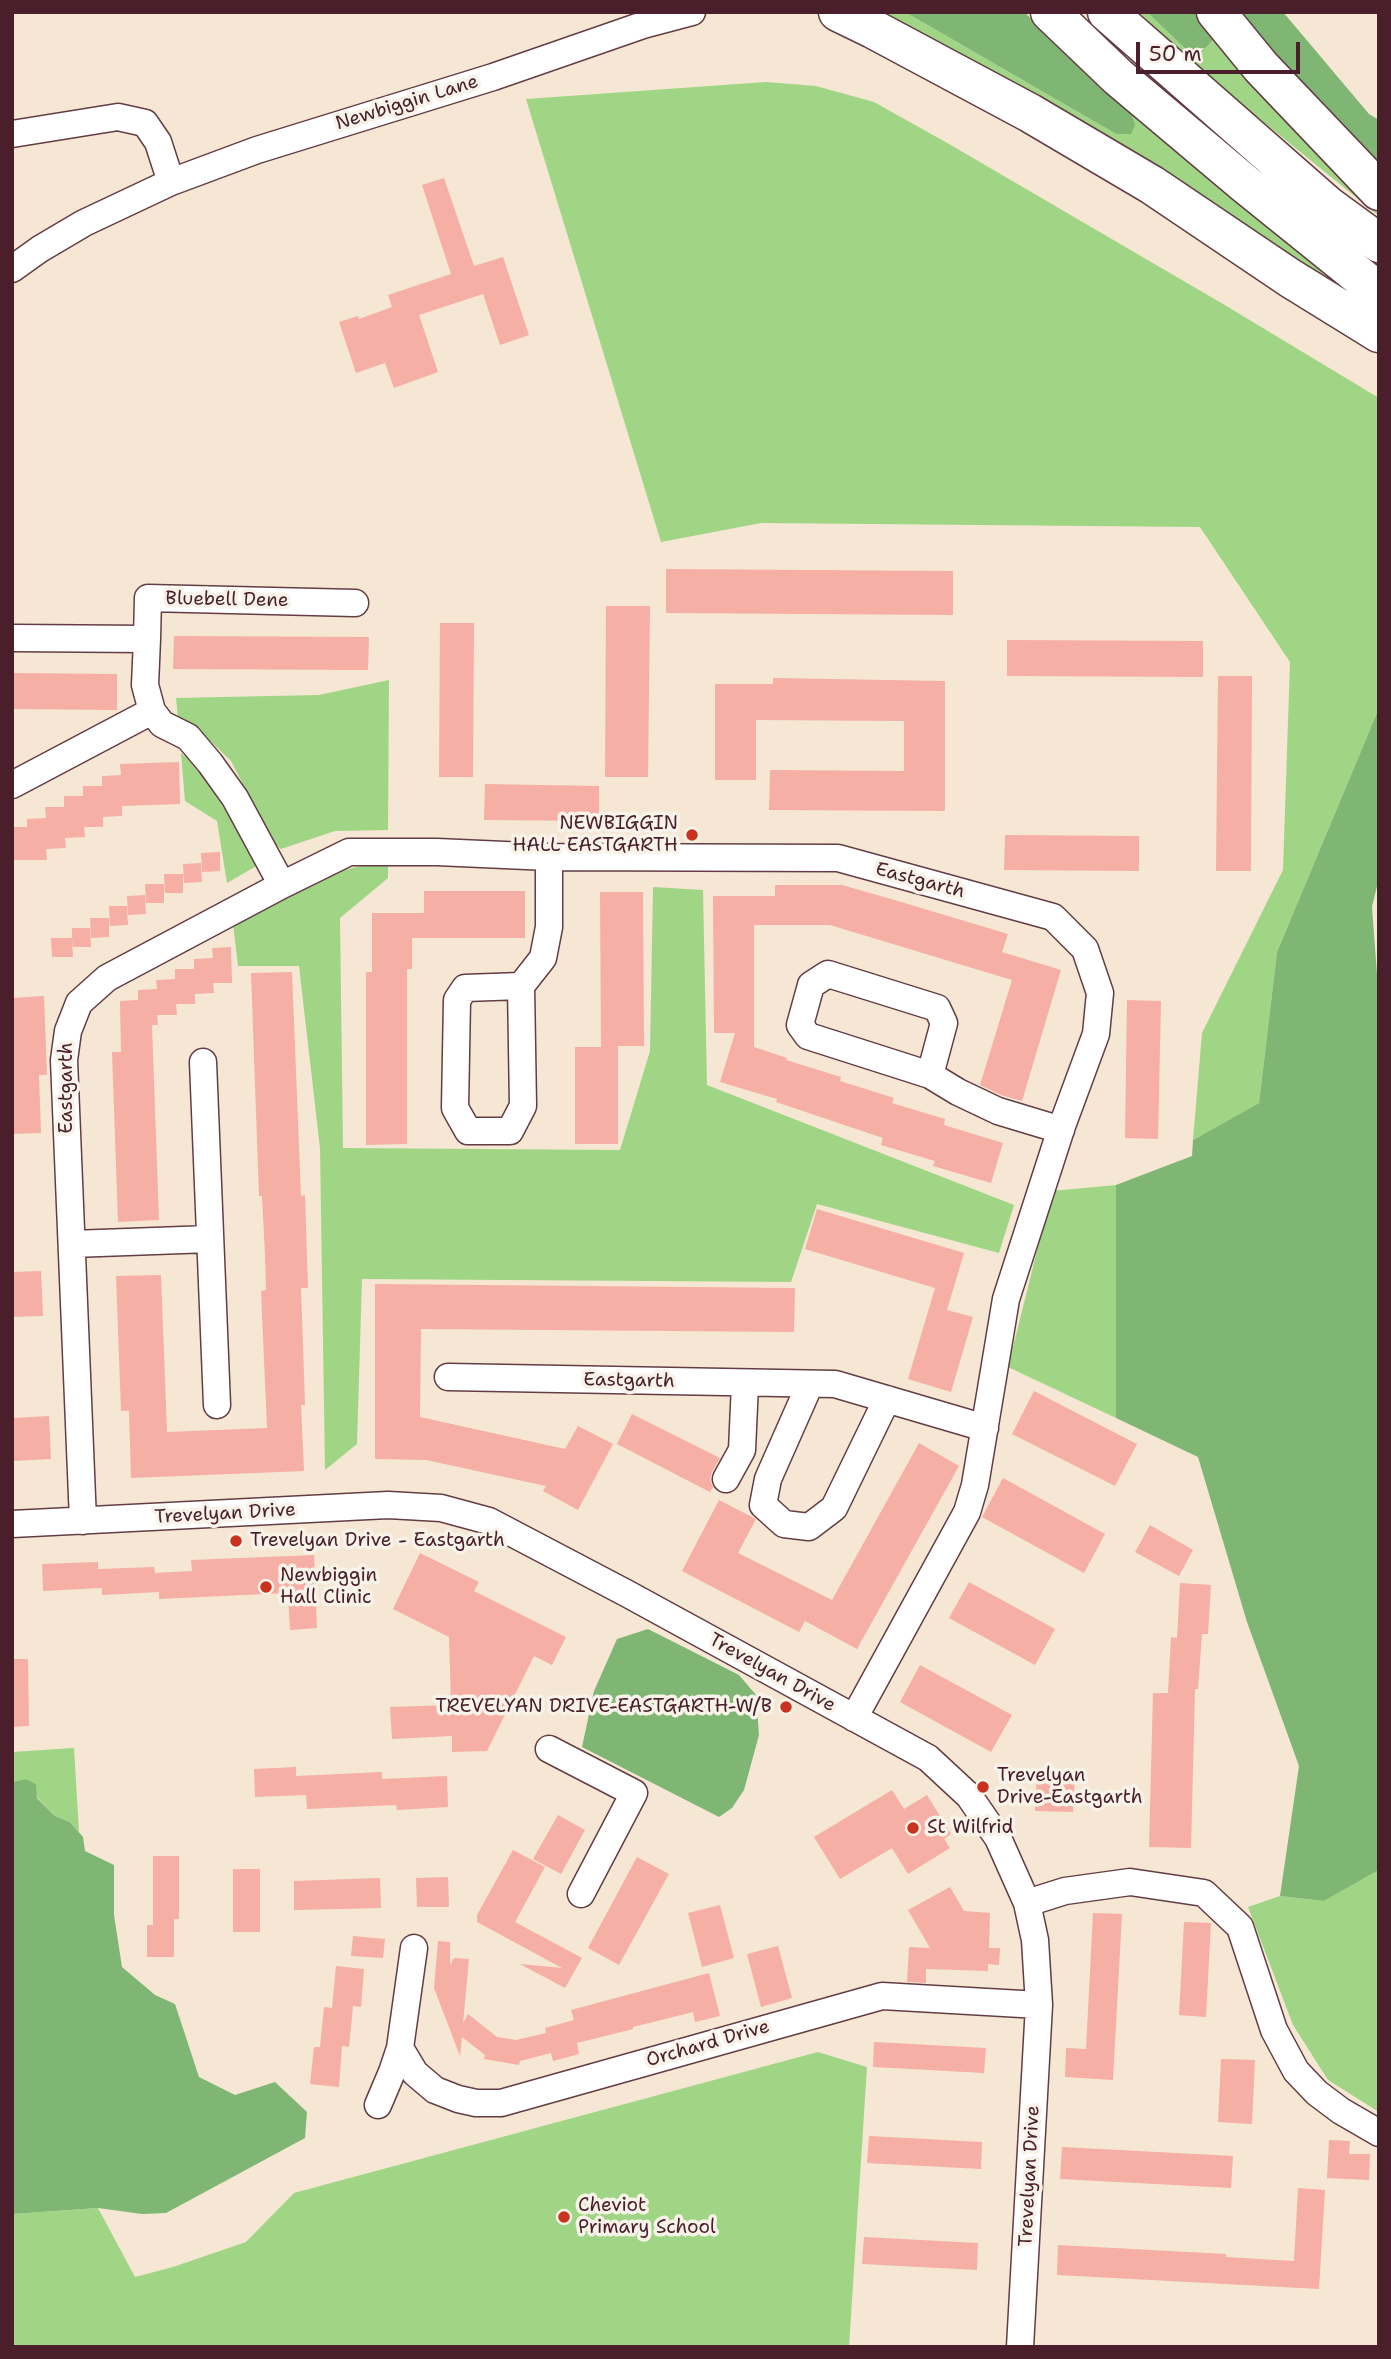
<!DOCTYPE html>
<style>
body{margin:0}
#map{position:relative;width:1391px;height:2359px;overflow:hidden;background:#f5e7d3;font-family:"Shantell Sans",sans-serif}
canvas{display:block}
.frame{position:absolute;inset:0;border:14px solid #4a1f2b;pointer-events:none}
.scale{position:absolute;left:1136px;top:42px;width:164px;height:32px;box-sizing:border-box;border:4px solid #4a1f2b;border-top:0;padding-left:9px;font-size:21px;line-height:24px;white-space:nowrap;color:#4a1f2b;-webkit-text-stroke:5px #f7f3e8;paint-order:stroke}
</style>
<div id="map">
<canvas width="1391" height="2359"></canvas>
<div class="frame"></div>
<div class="scale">50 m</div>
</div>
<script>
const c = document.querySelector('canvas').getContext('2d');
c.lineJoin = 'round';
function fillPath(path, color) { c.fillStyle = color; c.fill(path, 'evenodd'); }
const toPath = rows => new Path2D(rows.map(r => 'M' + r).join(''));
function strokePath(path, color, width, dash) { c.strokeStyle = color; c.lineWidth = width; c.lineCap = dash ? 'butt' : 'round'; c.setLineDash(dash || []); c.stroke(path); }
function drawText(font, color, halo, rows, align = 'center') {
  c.font = font + ' "Shantell Sans",sans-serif'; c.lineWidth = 7; c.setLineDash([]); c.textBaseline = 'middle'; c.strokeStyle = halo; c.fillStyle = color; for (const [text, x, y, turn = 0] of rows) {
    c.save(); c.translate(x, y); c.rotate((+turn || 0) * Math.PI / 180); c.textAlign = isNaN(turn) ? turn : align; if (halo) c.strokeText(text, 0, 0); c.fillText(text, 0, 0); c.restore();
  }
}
fillPath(toPath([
 [870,12,905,12,1116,134,1130,110,1355,294,1348,295],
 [1139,12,1147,12,1196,59,1218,34,1379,205,1379,216,1191,63],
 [766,82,816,86,874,102,949,144,1223,304,1379,398,1379,708,1277,952,1259,1103,1193,1140,1202,1033,1283,870,1290,662,1200,527,761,523,661,542,526,99],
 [389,680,388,830,335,831,281,849,273,842,231,761,202,733,178,719,176,698,319,695],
 [181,753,195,764,254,854,258,865,227,883,217,821,185,801],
 [388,863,388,878,340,918,343,1148,620,1150,650,1051,653,887,703,890,707,1085,1014,1205,999,1253,817,1204,791,1282,362,1279,357,1444,325,1470,320,1148,299,966,238,966,233,924,321,876,368,864],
 [1116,1185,1116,1418,1008,1367,1052,1191],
 [74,1748,79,1832,70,1822,55,1816,37,1797,35,1784,26,1779,12,1782,12,1752],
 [1379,1870,1379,2112,1328,2080,1293,2025,1248,1907,1280,1896,1324,1901],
 [818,2052,867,2067,849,2347,12,2347,12,2214,98,2208,135,2277,173,2267,246,2242,294,2193]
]), '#a0d586');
fillPath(toPath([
 [905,12,1024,12,1130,110,1135,125,1131,134,1116,134],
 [1147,12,1202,12,1218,34,1196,59],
 [1239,12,1283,12,1369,114,1379,120,1379,163,1355,142],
 [1379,708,1379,878,1372,907,1379,1001,1379,1870,1324,1901,1280,1896,1299,1766,1247,1622,1198,1457,1116,1418,1116,1185,1192,1156,1193,1140,1259,1103,1277,952],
 [648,1629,739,1675,756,1695,759,1735,744,1790,732,1808,719,1817,582,1747,594,1691,617,1639],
 [26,1779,36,1784,37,1798,55,1816,70,1822,83,1837,85,1851,114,1865,114,1915,122,1967,155,1995,175,2004,199,2077,235,2095,275,2082,307,2112,305,2138,166,2213,142,2214,98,2208,12,2214,12,1782]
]), '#80b673');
fillPath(toPath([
 [444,178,474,266,503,257,529,335,500,345,483,294,419,315,438,372,394,388,385,363,356,373,339,322,358,316,359,319,392,307,388,295,451,274,422,185],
 [666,569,953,571,953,615,666,613],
 [606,606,650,606,648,777,605,777],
 [440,623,474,623,473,777,439,777],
 [174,636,369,637,368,670,173,669],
 [1007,640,1203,641,1203,677,1007,676],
 [12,673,117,674,117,710,12,709],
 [1218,676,1252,676,1251,871,1216,871],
 [773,678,945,681,945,811,769,810,770,770,904,771,904,721,756,720,756,780,715,780,715,684,773,684],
 [179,762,180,804,122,806,122,816,103,817,103,827,84,827,85,837,65,838,66,848,46,849,47,860,12,860,12,827,27,827,27,819,46,818,45,807,64,807,64,796,83,796,83,786,102,786,102,776,121,775,120,764],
 [485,784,599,786,599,821,484,820],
 [1005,835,1139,836,1139,871,1004,870],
 [220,852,220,871,202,872,201,853],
 [201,863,202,882,184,883,183,864],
 [164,874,183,874,183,893,165,893],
 [145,884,164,884,164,903,146,903],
 [775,885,842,885,891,899,1008,934,1002,952,1061,970,1022,1101,1001,1095,980,1085,1012,980,830,925,754,925,754,1047,787,1058,786,1060,841,1077,840,1081,894,1098,892,1103,945,1119,944,1125,1003,1143,991,1183,933,1166,935,1161,881,1145,883,1138,776,1102,777,1099,720,1082,735,1033,714,1033,713,896,775,896],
 [424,891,525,891,525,938,412,938,412,969,407,969,407,1144,366,1145,366,972,372,972,372,913,424,913],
 [600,892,643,892,644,1046,618,1046,618,1144,575,1144,575,1047,601,1047],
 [145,895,146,914,128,915,127,896],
 [109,906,127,906,128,925,110,926],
 [90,918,109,918,109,937,91,938],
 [72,928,90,928,91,947,72,947],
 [51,938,72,938,73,957,52,957],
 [231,947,232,983,213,983,214,993,195,994,195,1004,176,1004,177,1015,157,1015,158,1025,152,1025,159,1220,118,1222,112,1052,121,1052,120,1001,138,1000,138,990,157,989,156,980,175,979,175,969,194,969,194,959,213,958,212,948],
 [292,972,301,1196,305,1195,308,1288,301,1288,305,1405,301,1405,304,1471,131,1478,129,1411,121,1411,116,1276,161,1275,167,1432,267,1428,261,1291,266,1290,265,1255,262,1196,259,1196,251,973],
 [44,996,47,1075,39,1075,41,1133,12,1134,12,998],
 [1127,1000,1161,1001,1158,1139,1125,1138],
 [817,1209,964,1253,947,1310,973,1317,951,1392,908,1379,935,1288,805,1249],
 [41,1271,43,1316,12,1317,12,1272],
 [375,1284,795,1288,794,1332,421,1329,420,1417,565,1449,578,1426,613,1444,578,1510,543,1491,546,1486,426,1460,375,1459],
 [1034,1391,1137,1444,1115,1486,1012,1434],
 [632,1414,720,1458,712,1472,710,1480,713,1487,710,1492,617,1444],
 [49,1416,51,1459,12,1461,12,1418],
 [919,1443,959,1466,857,1649,805,1621,799,1632,682,1571,719,1500,756,1519,738,1553,832,1600],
 [1003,1478,1105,1534,1084,1573,982,1517],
 [1150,1525,1193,1550,1179,1576,1135,1552],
 [420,1553,479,1582,474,1591,566,1637,552,1665,534,1656,487,1751,452,1752,452,1736,392,1739,390,1707,451,1705,449,1637,393,1609],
 [314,1555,317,1628,290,1630,288,1593,159,1599,159,1592,102,1595,102,1588,43,1591,42,1564,98,1562,98,1569,154,1567,155,1573,192,1571,191,1560],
 [969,1582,1055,1629,1035,1665,949,1618],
 [1180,1583,1211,1585,1208,1634,1202,1634,1198,1689,1195,1689,1191,1848,1149,1847,1153,1693,1168,1693,1171,1637,1177,1638],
 [12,1659,28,1659,29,1726,12,1727],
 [920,1665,1012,1715,991,1752,900,1702],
 [296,1767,296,1776,382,1772,382,1779,447,1776,448,1807,397,1810,396,1805,307,1809,306,1795,255,1797,254,1769],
 [1037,1773,1075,1775,1073,1812,1035,1811],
 [892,1790,904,1809,927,1795,951,1834,944,1839,950,1848,908,1874,892,1848,840,1879,814,1837],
 [558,1815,585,1830,561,1874,533,1859],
 [513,1850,545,1867,515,1922,582,1958,565,1988,520,1964,562,1968,477,1922,477,1915],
 [153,1856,179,1856,179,1919,174,1919,174,1957,147,1957,147,1925,153,1925],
 [637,1857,669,1874,619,1965,588,1948],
 [233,1869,260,1869,260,1932,233,1932],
 [448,1877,449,1907,417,1907,416,1878],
 [380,1878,381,1908,294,1910,294,1881],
 [950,1887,964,1911,990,1913,989,1948,1000,1948,999,1965,988,1964,988,1971,926,1969,926,1983,907,1982,909,1947,930,1948,908,1910],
 [720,1905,734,1958,702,1967,688,1913],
 [1093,1913,1122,1914,1113,2080,1065,2077,1066,2048,1086,2049],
 [1184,1922,1211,1923,1206,2017,1179,2015],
 [353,1936,385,1939,383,1958,351,1956],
 [438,1941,450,1942,450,1965,454,1958,469,1959,463,2023,468,2014,497,2037,516,2040,546,2033,545,2028,574,2020,571,2010,709,1973,720,2016,695,2022,693,2012,633,2027,633,2029,577,2043,579,2054,553,2061,551,2053,520,2061,519,2065,484,2059,485,2055,462,2037,460,2056,434,1988],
 [778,1946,792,1998,761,2007,747,1954],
 [336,1966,364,1969,361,2007,353,2006,349,2047,342,2046,339,2087,310,2084,314,2047,320,2047,324,2007,332,2008],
 [874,2042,986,2048,984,2073,873,2067],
 [1221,2059,1255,2060,1252,2124,1218,2122],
 [869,2136,982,2142,981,2169,867,2163],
 [1329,2140,1350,2141,1349,2154,1370,2154,1369,2180,1327,2178],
 [1062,2147,1233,2156,1231,2188,1060,2179],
 [1298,2188,1325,2190,1319,2289,1057,2275,1058,2245,1226,2254,1226,2257,1294,2261],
 [864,2237,978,2243,977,2270,862,2264]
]), '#f5afa4');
const minor = toPath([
 [12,134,118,117,145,123,158,142,171,182],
 [12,269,40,249,84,223,171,182,257,150,493,77,643,25,692,12],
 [12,638,147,639,148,598,355,603],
 [147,639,145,685,152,711,162,724,188,737,210,763,235,798,282,885],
 [12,785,152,711],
 [521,986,523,1106,510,1131,468,1131,455,1108,457,1000,465,988,521,986],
 [521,986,543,958,549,927,549,857],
 [203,1062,217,1405],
 [930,1075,808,1036,800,1025,811,985,828,974,937,1008,944,1023,930,1075,958,1092,998,1111,1061,1130],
 [72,1244,210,1239],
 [448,1377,835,1384,985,1428],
 [810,1384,768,1479,763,1505,784,1524,809,1527,834,1508,887,1399],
 [726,1479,742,1450,745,1384],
 [83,1521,64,1060,68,1031,79,1003,107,978,282,885,349,852,437,852,549,857,838,858,1053,917,1085,949,1100,993,1096,1034,1062,1126,1006,1299,975,1485,967,1512,854,1718],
 [12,1524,388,1505,441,1508,489,1521,626,1593,928,1758,969,1796,998,1838,1027,1903,1035,1940,1039,2005,1020,2347],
 [549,1749,634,1793,581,1894],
 [1027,1903,1065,1891,1130,1882,1204,1893,1240,1927,1274,2030,1296,2071,1317,2093,1341,2111,1379,2133],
 [400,2048,415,2073,435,2090,458,2099,476,2103,501,2103,882,1996,1039,2005],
 [378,2105,392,2072,400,2048,414,1948]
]);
const highway = toPath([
 [838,12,873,29,1030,113,1152,185,1290,278,1379,333],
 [1050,12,1118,77,1245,184,1379,292],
 [1107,12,1327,205,1379,243],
 [1216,12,1261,67,1379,191]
]);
strokePath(minor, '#643d44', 29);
strokePath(highway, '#643d44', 41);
strokePath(minor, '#fff', 26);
strokePath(highway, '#fff', 38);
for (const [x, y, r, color] of [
 [692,835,7,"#c8321e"],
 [236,1541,7,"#c8321e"],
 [266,1587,7,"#c8321e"],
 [786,1707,7,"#c8321e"],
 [983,1787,7,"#c8321e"],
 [913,1828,7,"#c8321e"],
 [564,2217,7,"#c8321e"]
]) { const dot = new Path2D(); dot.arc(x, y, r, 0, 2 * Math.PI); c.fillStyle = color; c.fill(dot); strokePath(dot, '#f7f3e8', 2.5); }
drawText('19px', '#4a1f2b', '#f7f3e8', [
 ["Newbiggin Lane",407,103,-17],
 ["Bluebell Dene",227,600,1],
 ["Eastgarth",920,881,15],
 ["Eastgarth",67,1088,-90],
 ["Eastgarth",629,1381,1],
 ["Trevelyan Drive",225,1514,-3],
 ["Trevelyan Drive",772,1673,29],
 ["Orchard Drive",708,2044,-16],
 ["Trevelyan Drive",1030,2176,-87]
]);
drawText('19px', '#4a1f2b', '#f7f3e8', [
 ["NEWBIGGIN",678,824,"right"],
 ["HALL EASTGARTH",678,846,"right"],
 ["Trevelyan Drive - Eastgarth",250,1541],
 ["Newbiggin",280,1576],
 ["Hall Clinic",280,1598],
 ["TREVELYAN DRIVE-EASTGARTH-W/B",772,1707,"right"],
 ["Trevelyan",997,1776],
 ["Drive-Eastgarth",997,1798],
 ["St Wilfrid",927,1828],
 ["Cheviot",578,2206],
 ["Primary School",578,2228]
], 'left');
</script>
